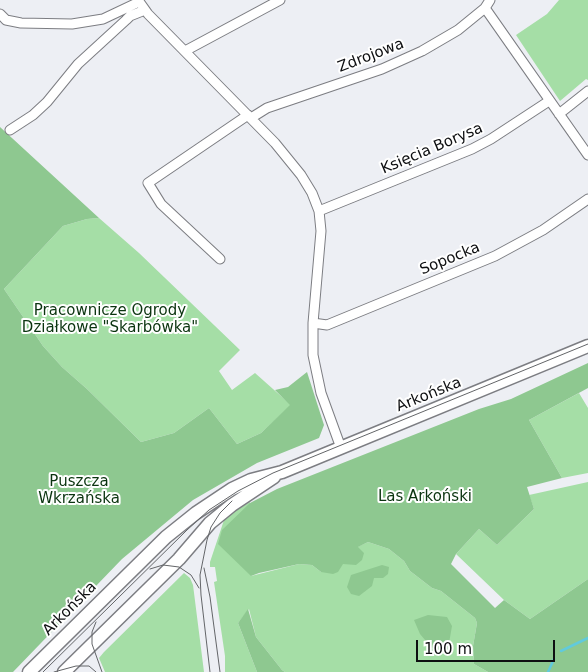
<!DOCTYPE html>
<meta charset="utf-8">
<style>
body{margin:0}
#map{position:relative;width:588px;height:672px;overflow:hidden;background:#edeff4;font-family:"DejaVu Sans",sans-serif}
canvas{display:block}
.scale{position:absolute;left:416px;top:640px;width:139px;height:22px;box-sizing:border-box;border:2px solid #0e0f11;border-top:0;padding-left:6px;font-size:15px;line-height:18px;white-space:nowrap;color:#0e0f11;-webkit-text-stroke:4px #fff;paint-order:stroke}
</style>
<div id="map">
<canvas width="588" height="672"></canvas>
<div class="scale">100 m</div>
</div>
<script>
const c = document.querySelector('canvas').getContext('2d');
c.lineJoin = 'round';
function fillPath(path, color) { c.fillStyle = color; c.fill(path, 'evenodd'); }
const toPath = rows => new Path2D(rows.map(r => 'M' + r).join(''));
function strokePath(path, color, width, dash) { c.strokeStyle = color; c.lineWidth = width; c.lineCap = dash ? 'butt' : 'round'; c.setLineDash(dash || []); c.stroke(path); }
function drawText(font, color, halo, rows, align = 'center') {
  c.font = font + ' "DejaVu Sans",sans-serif'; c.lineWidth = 4; c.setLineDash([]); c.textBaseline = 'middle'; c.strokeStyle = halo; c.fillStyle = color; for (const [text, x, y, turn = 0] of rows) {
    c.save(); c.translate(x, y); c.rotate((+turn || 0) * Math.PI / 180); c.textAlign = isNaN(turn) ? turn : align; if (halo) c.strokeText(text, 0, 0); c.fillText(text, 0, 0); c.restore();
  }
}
fillPath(toPath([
 [559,0,588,0,588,80,586,79,560,101,516,35,547,14],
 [99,218,139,253,240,350,219,371,232,390,255,373,291,405,261,433,237,444,209,408,174,433,141,442,87,389,62,367,43,346,4,289,63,226,87,219],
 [579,393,588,408,588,473,562,478,529,420],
 [588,482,588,579,530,619,504,600,456,554,479,529,497,545,534,509,529,495],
 [250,502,251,576,299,564,312,565,321,572,351,550,368,542,389,549,404,561,410,571,432,588,441,591,475,618,477,623,473,646,474,664,488,672,285,672,282,670,256,637,249,609,238,623,257,672,225,672,225,656,214,582,217,581,215,567,210,567,210,562,224,520,227,516],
 [184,573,190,578,193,585,204,672,105,672,99,658,104,652]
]), '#a5dea6');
fillPath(toPath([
 [0,127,99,218,87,219,63,226,4,289,43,346,62,367,87,389,141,442,174,433,209,408,237,444,261,433,290,405,275,390,288,387,307,372,324,425,319,438,257,463,193,500,122,559,13,672,0,672],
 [588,363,588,388,529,420,562,478,527,487,534,509,497,545,479,529,456,554,451,564,495,608,504,600,530,619,588,579,588,672,488,672,474,664,473,646,477,623,475,618,441,591,432,588,410,571,404,561,389,549,368,542,358,547,364,553,362,560,356,565,343,564,338,572,333,574,321,572,312,565,299,564,259,573,251,576,218,544,222,530,250,503,277,489,479,409,511,399],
 [382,565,389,567,388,574,383,578,374,578,372,586,359,596,351,594,347,587,351,575],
 [248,609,256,637,282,670,285,672,257,672,238,623],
 [428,615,447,617,452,626,448,649,440,653,431,647,420,634,414,620]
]), '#8ec890');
strokePath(toPath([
 [561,651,588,638],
 [548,672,554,659]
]), '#61cadc', 2.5);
const street = toPath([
 [138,0,148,14,275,143,301,175,312,193,319,211,321,231,313,323,313,355,321,393,341,448],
 [485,8,588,155],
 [0,14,6,20,21,23,72,24,103,19,139,2],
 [185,51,280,0],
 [559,114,588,91],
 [251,118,267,108,382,69,422,51,458,30,485,8,490,0],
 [10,130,33,115,47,102,78,64,126,20,130,16,145,10],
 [319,211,472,149,491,139,549,101],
 [220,259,161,204,148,183,248,115],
 [313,323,327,325,495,256,543,230,588,199]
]);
const secondary = toPath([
 [29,672,166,537,196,513,232,489,251,480,282,472,588,346],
 [64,672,179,559,210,523,232,505,274,477]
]);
strokePath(street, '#7c7d82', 11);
strokePath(secondary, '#7c7d82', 15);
strokePath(street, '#fff', 9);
strokePath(secondary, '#fff', 12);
strokePath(toPath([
 [204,568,210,597,220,672],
 [150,569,163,565,179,567,191,575,199,588],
 [96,622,92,632,92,644,102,672],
 [43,672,187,530,209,510,238,491,273,473,588,344],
 [54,672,76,666,89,666,96,672],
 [210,672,201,595,200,575,207,540,211,527,220,513,232,501]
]), '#636568', 1);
drawText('15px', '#0e0f11', '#fff', [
 ["Zdrojowa",371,56,-21],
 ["Księcia Borysa",432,149,-23],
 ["Sopocka",450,259,-22],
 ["Arkońska",429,395,-22],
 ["Arkońska",70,609,-45]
]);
drawText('15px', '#0a340f', '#fff', [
 ["Pracownicze Ogrody",110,311],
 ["Działkowe \"Skarbówka\"",110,328],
 ["Puszcza",79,482],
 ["Wkrzańska",79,499],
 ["Las Arkoński",425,497]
]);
</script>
